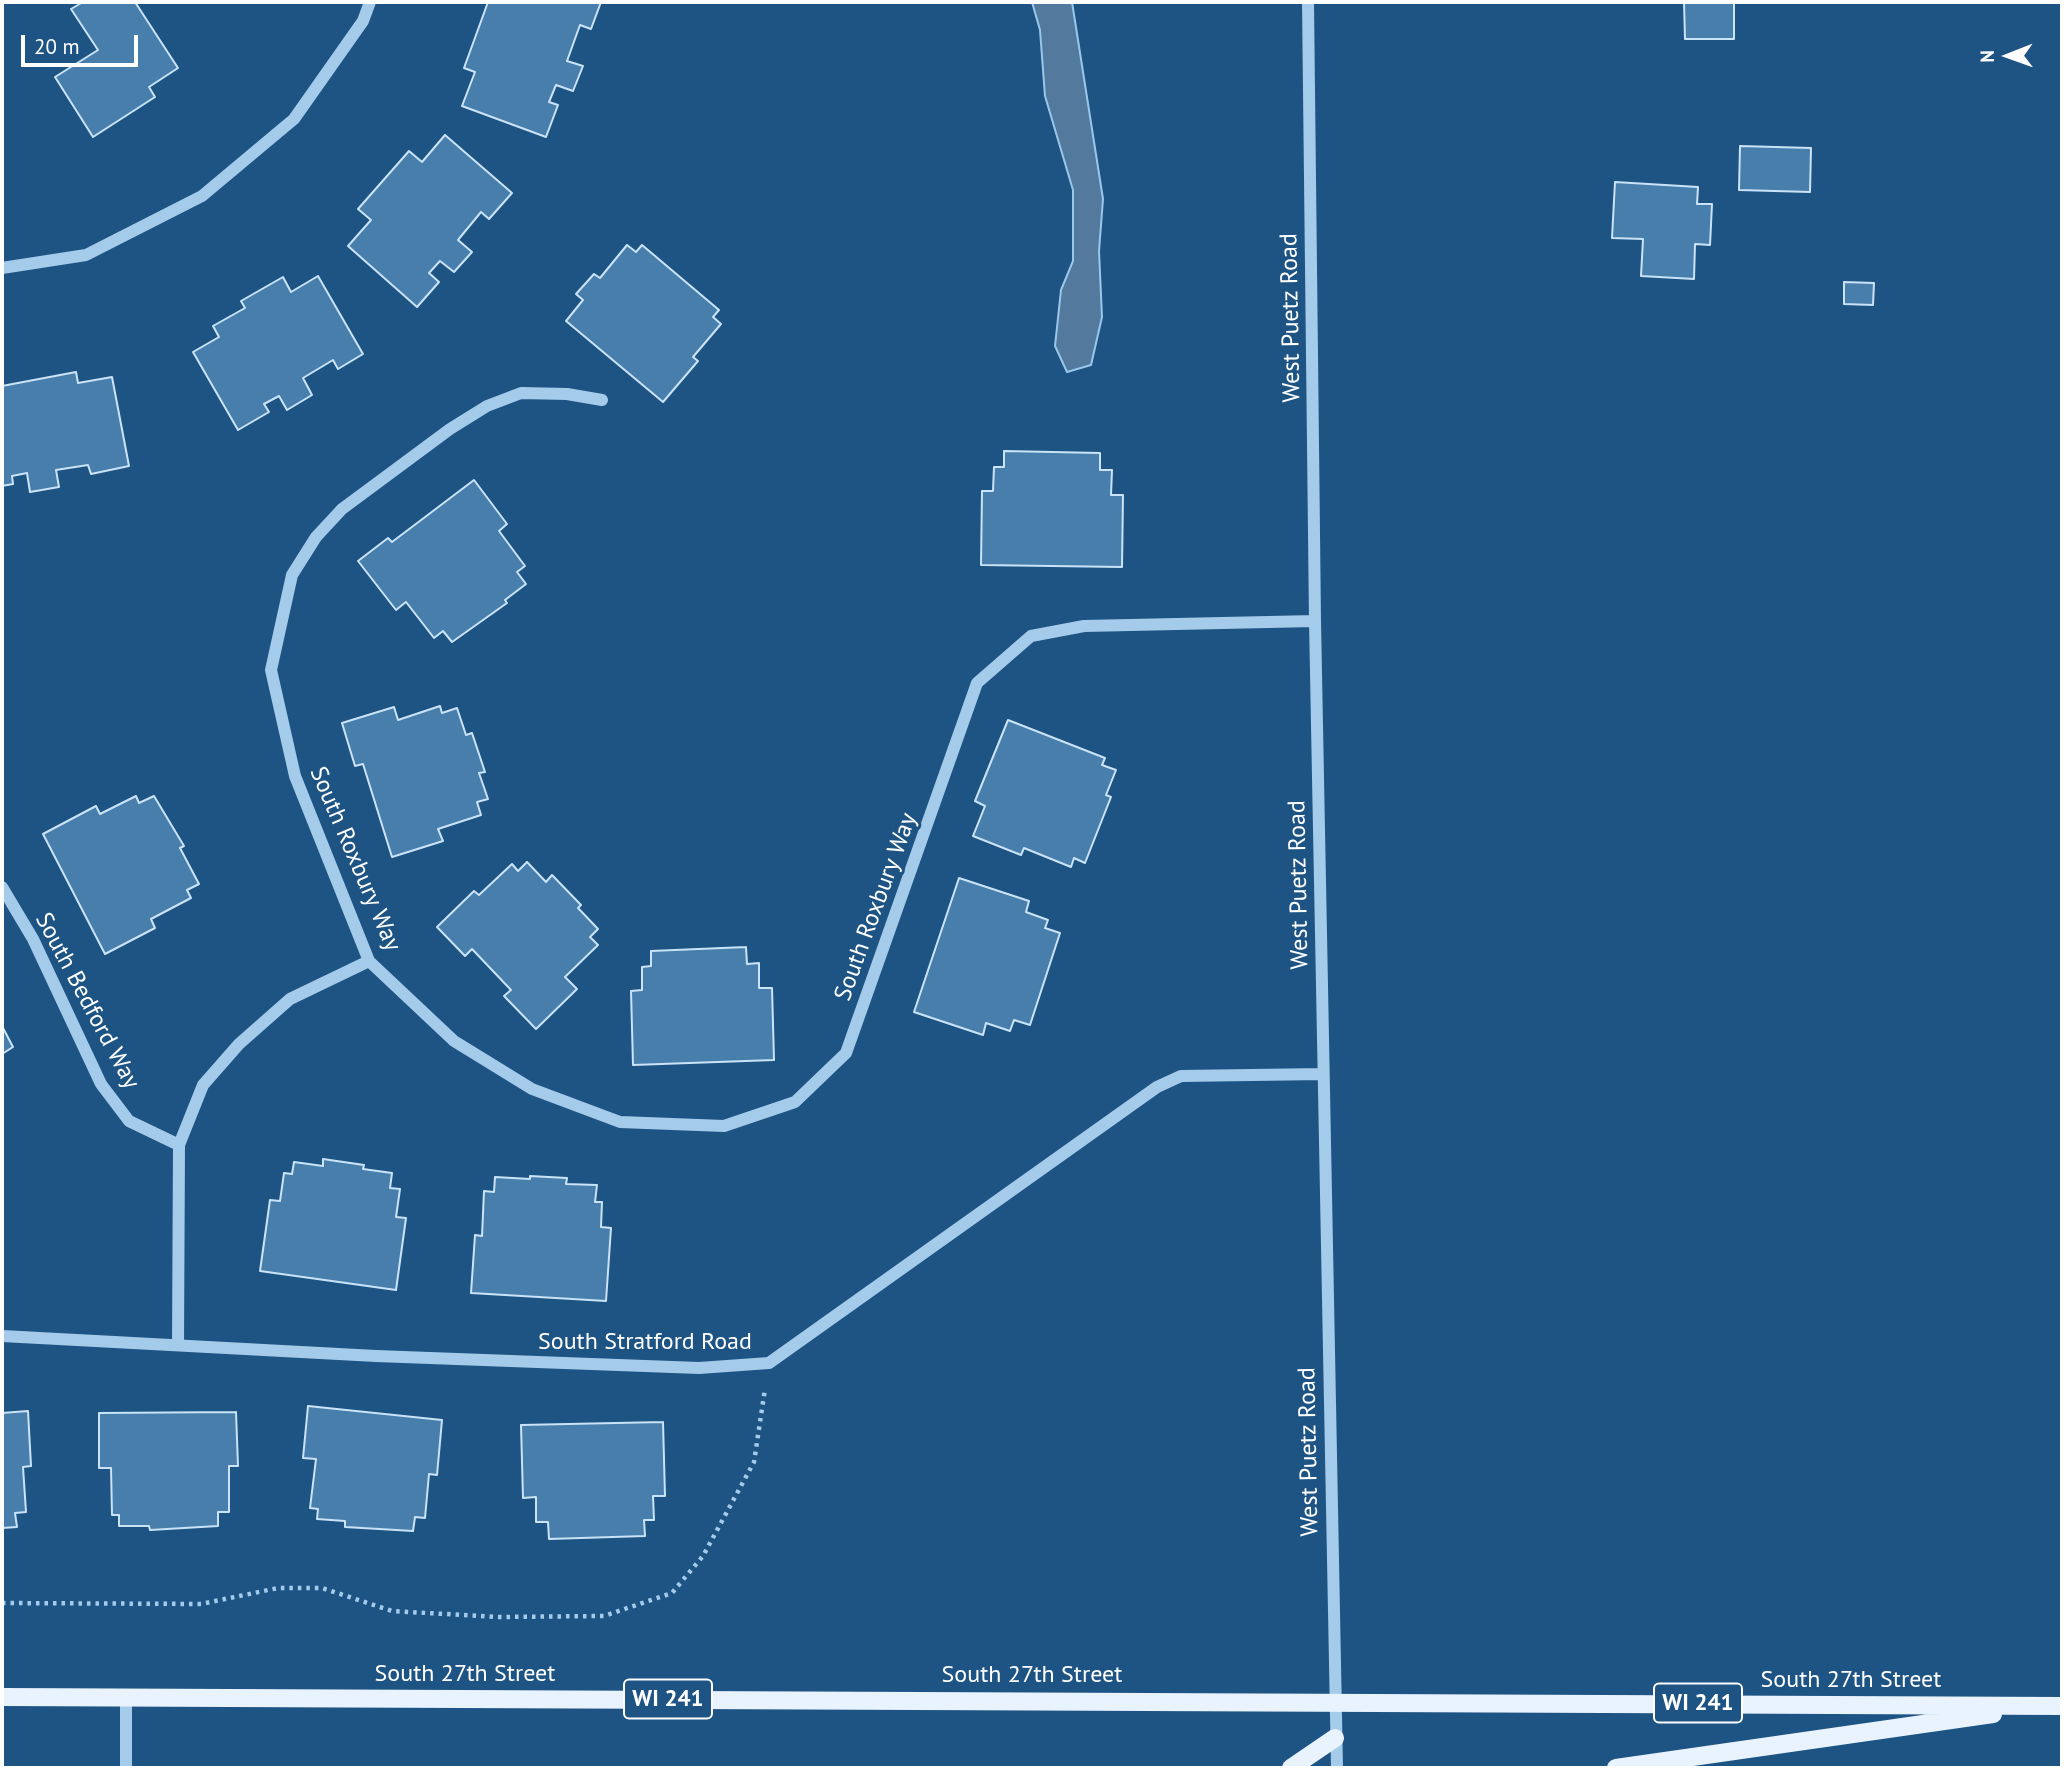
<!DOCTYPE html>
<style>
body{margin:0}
#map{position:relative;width:2064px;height:1770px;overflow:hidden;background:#1e5484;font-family:"PT Sans",sans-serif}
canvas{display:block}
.frame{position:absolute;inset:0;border:4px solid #fff;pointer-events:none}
.north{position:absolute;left:1973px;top:21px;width:70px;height:70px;-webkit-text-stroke:5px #1e5484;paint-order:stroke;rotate:269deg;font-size:19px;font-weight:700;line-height:28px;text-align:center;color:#fff}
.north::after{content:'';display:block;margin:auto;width:24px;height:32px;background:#fff;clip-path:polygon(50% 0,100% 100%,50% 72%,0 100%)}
.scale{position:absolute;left:21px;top:35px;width:117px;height:32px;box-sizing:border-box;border:4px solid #fff;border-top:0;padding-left:9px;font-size:21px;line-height:24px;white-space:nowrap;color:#fff;-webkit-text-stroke:5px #1e5484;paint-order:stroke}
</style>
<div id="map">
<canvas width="2064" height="1770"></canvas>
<div class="frame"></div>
<div class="north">N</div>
<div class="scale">20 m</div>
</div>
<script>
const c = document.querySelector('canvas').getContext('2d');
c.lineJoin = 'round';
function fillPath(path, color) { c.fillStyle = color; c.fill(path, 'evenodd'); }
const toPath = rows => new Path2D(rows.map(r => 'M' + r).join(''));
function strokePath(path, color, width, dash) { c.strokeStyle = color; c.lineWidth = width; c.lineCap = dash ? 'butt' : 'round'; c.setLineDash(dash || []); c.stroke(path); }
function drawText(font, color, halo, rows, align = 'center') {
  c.font = font + ' "PT Sans",sans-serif'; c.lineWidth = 6; c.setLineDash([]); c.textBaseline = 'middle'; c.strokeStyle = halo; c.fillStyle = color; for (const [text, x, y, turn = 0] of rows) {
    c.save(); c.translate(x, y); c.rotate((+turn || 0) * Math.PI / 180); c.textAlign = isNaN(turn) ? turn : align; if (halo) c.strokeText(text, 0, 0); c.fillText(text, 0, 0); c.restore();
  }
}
const water = toPath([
 [1032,2,1072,2,1103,199,1099,251,1102,317,1091,365,1067,372,1055,346,1061,290,1073,261,1073,190,1045,96,1040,30,1032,2]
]);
fillPath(water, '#537a9c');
strokePath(water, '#99c7eb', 2);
const building = toPath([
 [83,2,135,2,178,68,149,87,155,97,93,137,55,77,98,50,71,9,83,2],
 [488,2,601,2,591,29,580,25,567,61,583,66,573,91,556,85,549,102,558,105,546,137,462,106,475,72,464,68,488,2],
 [1684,2,1734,2,1734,39,1685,39,1684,2],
 [445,135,512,193,489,219,481,212,458,240,472,252,454,272,440,261,429,273,439,282,417,307,348,246,371,220,358,209,409,151,422,162,445,135],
 [1740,146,1811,148,1810,192,1739,190,1740,146],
 [1615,182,1698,187,1697,204,1712,204,1710,245,1695,244,1694,279,1641,276,1643,239,1612,238,1615,182],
 [627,245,636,252,642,245,719,310,713,317,721,324,693,357,698,361,663,402,566,321,583,300,576,294,594,274,600,278,627,245],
 [318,276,363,354,338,369,333,360,303,378,312,395,287,410,279,396,264,404,269,412,238,430,193,352,219,337,213,326,245,308,241,301,283,277,291,292,318,276],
 [1844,282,1874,283,1873,305,1844,304,1844,282],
 [76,372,78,383,112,377,129,466,91,474,88,465,56,470,59,487,30,492,27,473,12,476,13,484,2,486,2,386,76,372],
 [1004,451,1100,453,1100,470,1112,470,1111,495,1123,495,1122,567,981,565,982,491,993,491,994,467,1004,467,1004,451],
 [474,480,507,524,499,531,525,566,517,572,526,584,505,600,507,603,452,642,443,631,434,638,406,602,396,610,358,561,388,538,392,542,474,480],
 [440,706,442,713,457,708,466,735,472,733,485,772,479,773,488,799,477,802,481,815,438,829,443,841,392,857,363,764,355,766,342,723,394,707,398,720,440,706],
 [1008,720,1105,758,1102,765,1116,770,1106,795,1111,797,1085,863,1074,858,1071,867,1024,848,1021,855,973,836,985,806,975,801,1008,720],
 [136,796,139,803,154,796,184,846,180,848,199,884,187,890,191,898,151,919,155,928,105,954,43,834,96,806,100,814,136,796],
 [527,862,546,882,552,875,581,905,578,908,598,929,590,937,598,945,565,977,577,989,536,1029,504,996,511,990,472,949,465,956,437,927,474,891,479,895,512,864,518,871,527,862],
 [959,878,1029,901,1026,912,1048,920,1045,928,1060,933,1030,1025,1014,1020,1010,1031,986,1023,983,1035,914,1012,959,878],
 [746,947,747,964,759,963,759,988,772,988,774,1060,633,1065,631,991,642,990,642,967,651,966,651,951,746,947],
 [2,1026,13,1047,2,1054,2,1026],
 [323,1159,364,1165,363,1169,392,1173,390,1188,400,1189,396,1217,406,1218,396,1290,260,1271,270,1200,280,1201,284,1173,292,1174,294,1162,323,1166,323,1159],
 [530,1176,567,1178,566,1184,597,1185,595,1202,602,1202,601,1227,611,1228,606,1301,471,1293,475,1235,482,1236,484,1191,494,1192,495,1177,530,1179,530,1176],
 [308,1406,442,1420,437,1475,429,1474,425,1518,415,1517,413,1531,345,1527,345,1521,317,1519,318,1509,310,1508,316,1459,303,1458,308,1406],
 [28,1411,31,1466,23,1467,26,1512,15,1513,17,1527,2,1528,2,1413,28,1411],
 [236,1412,238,1466,229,1466,229,1512,218,1512,218,1526,150,1530,149,1526,119,1526,119,1515,112,1515,111,1468,99,1468,99,1413,236,1412],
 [663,1422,665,1496,653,1496,654,1520,644,1520,645,1536,549,1539,548,1522,536,1522,536,1497,523,1498,521,1425,663,1422]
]);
fillPath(building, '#477eac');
strokePath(building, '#cae3f7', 2);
strokePath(toPath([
 [2,1603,201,1604,278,1588,322,1588,392,1611,498,1617,604,1616,672,1593,703,1556,754,1462,765,1389]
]), '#a5cbea', 4.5, [3.5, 5]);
strokePath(toPath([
 [1308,2,1315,621,1337,1768],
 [2,268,86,255,202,196,294,119,363,21,370,2],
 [602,400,567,394,521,393,487,406,450,429,342,509,316,537,292,575,271,670,295,776,369,961,454,1041,532,1089,620,1122,724,1126,795,1102,846,1053,977,683,1031,636,1084,626,1315,621],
 [2,887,33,939,101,1084,129,1121,179,1145],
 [2,1336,376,1356,699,1368,769,1363,1157,1087,1181,1076,1323,1074],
 [178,1345,179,1145,203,1085,239,1044,290,999,369,961],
 [126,1768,126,1698]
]), '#a5cbea', 12);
strokePath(toPath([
 [2,1697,2062,1706],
 [1291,1768,1335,1738],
 [1616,1768,1993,1714]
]), '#e9f3fe', 18);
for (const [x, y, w] of [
 [668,1699,88],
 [1698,1703,88]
]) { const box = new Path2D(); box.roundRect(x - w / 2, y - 19.5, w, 39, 5); c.fillStyle = '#1e5484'; c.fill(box); strokePath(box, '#fff', 2); }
drawText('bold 23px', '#fff', null, [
 ["WI 241",668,1699],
 ["WI 241",1698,1703]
]);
drawText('24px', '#fff', '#1e5484', [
 ["West Puetz Road",1291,318,-91],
 ["South Roxbury Way",355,859,67],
 ["West Puetz Road",1299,885,-91],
 ["South Roxbury Way",876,907,-70],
 ["South Bedford Way",87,1001,62],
 ["South Stratford Road",645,1342],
 ["West Puetz Road",1309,1452,-91],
 ["South 27th Street",465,1674],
 ["South 27th Street",1032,1675],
 ["South 27th Street",1851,1680]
]);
</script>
